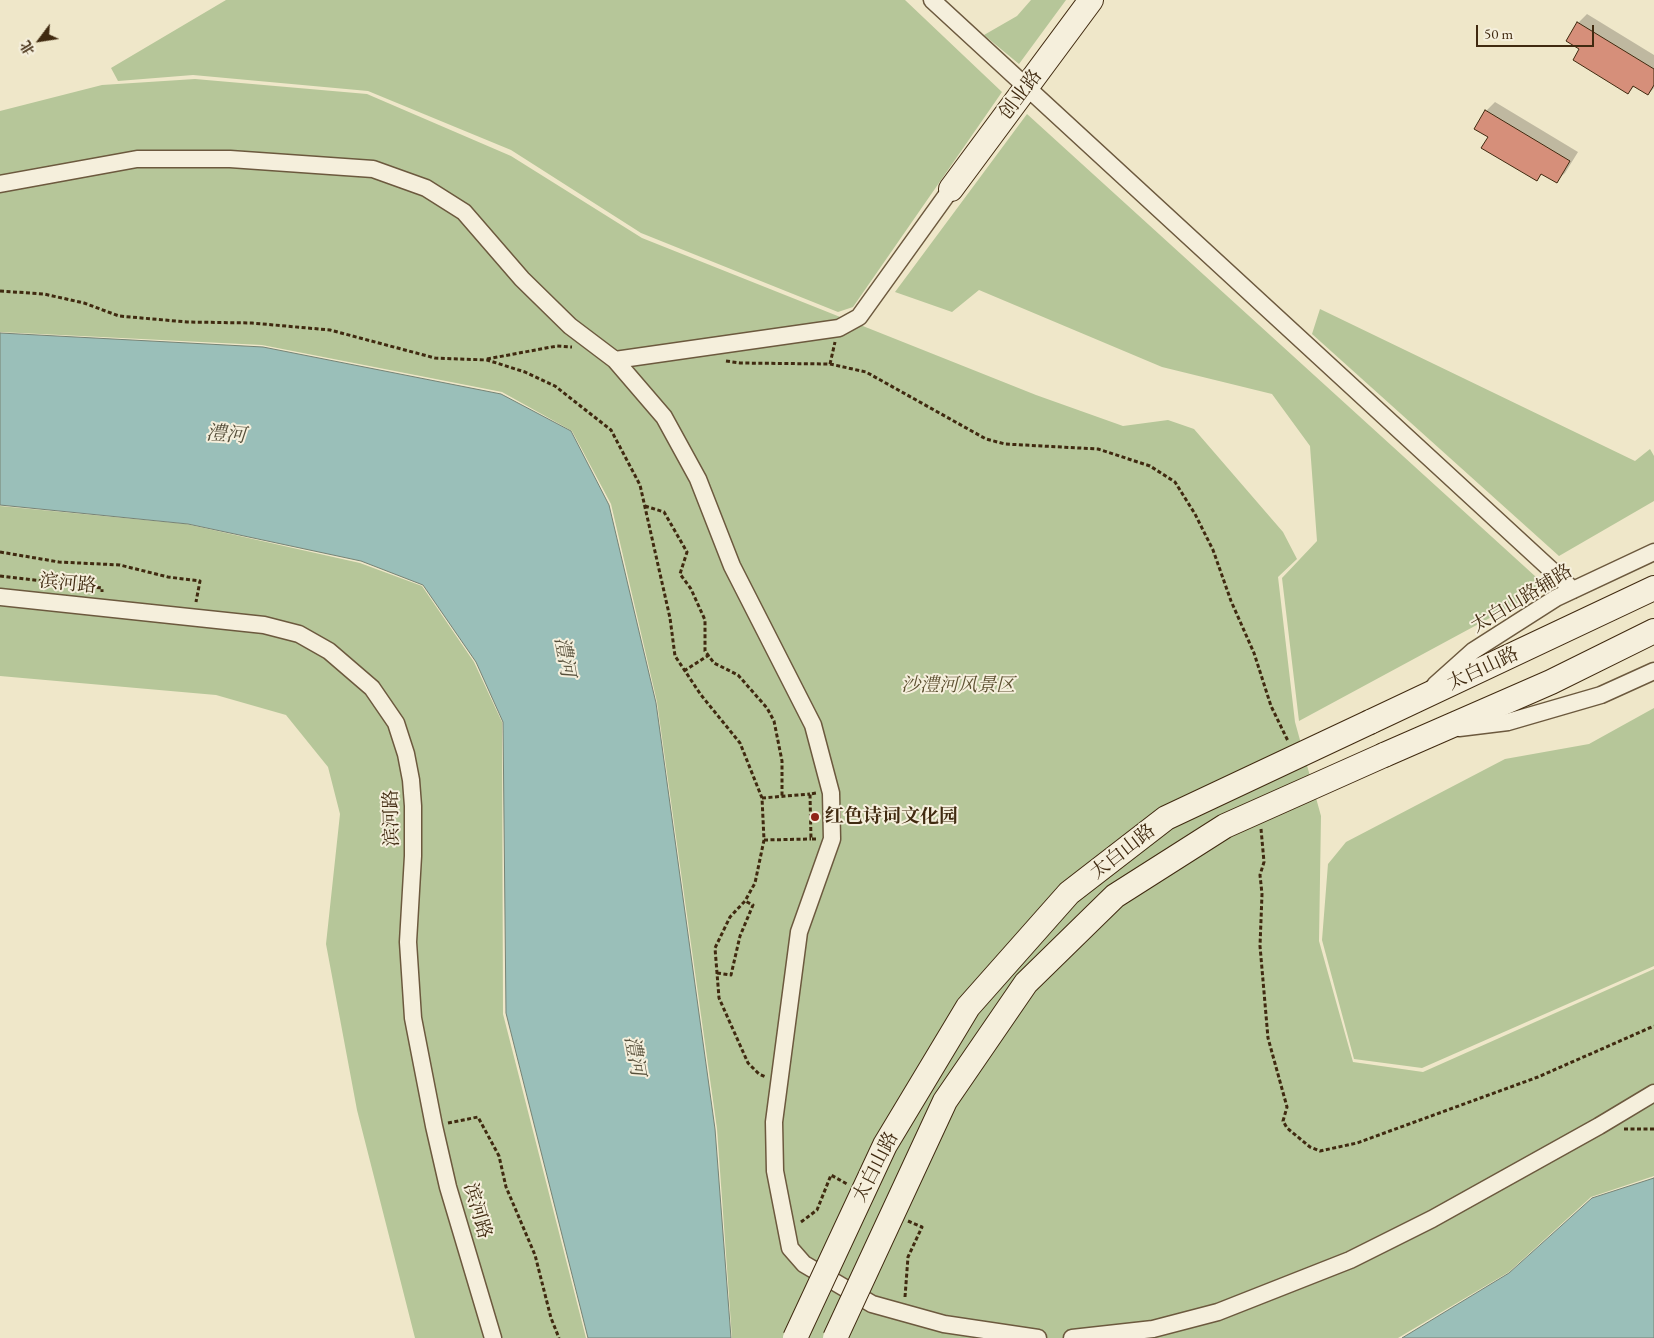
<!DOCTYPE html>
<meta charset="utf-8">
<style>
body{margin:0}
#map{position:relative;width:1654px;height:1338px;overflow:hidden;background:#efe7c9;font-family:"EB Garamond","Noto Serif SC",serif}
canvas{display:block}
.north{position:absolute;left:15px;top:15px;width:50px;height:50px;-webkit-text-stroke:4px #f5efdc;paint-order:stroke;rotate:239deg;font-size:14px;font-weight:700;line-height:20px;text-align:center;color:#402a10}
.north::after{content:'';display:block;margin:auto;width:18px;height:22px;background:#402a10;clip-path:polygon(50% 0,100% 100%,50% 72%,0 100%)}
.scale{position:absolute;left:1476px;top:25px;width:118px;height:22px;box-sizing:border-box;border:2px solid #402a10;border-top:0;padding-left:6px;font-size:15px;line-height:18px;white-space:nowrap;color:#402a10;-webkit-text-stroke:4px #f5efdc;paint-order:stroke}
</style>
<div id="map">
<canvas width="1654" height="1338"></canvas>
<div class="north">北</div>
<div class="scale">50 m</div>
</div>
<script>
const c = document.querySelector('canvas').getContext('2d');
c.lineJoin = 'round';
function fillPath(path, color) { c.fillStyle = color; c.fill(path, 'evenodd'); }
const toPath = rows => new Path2D(rows.map(r => 'M' + r).join(''));
function strokePath(path, color, width, dash) { c.strokeStyle = color; c.lineWidth = width; c.lineCap = dash ? 'butt' : 'round'; c.setLineDash(dash || []); c.stroke(path); }
function drawText(font, color, halo, rows, align = 'center') {
  c.font = font + ' "EB Garamond","Noto Serif SC",serif'; c.lineWidth = 4; c.setLineDash([]); c.textBaseline = 'middle'; c.strokeStyle = halo; c.fillStyle = color; for (const [text, x, y, turn = 0] of rows) {
    c.save(); c.translate(x, y); c.rotate((+turn || 0) * Math.PI / 180); c.textAlign = isNaN(turn) ? turn : align; if (halo) c.strokeText(text, 0, 0); c.fillText(text, 0, 0); c.restore();
  }
}
fillPath(toPath([
 [226,0,905,0,1002,92,853,307,838,312,641,233,511,150,368,91,193,75,118,81,111,68],
 [1031,0,1066,0,1019,64,984,35,1017,16],
 [195,79,367,94,511,156,642,238,1036,395,1123,426,1168,420,1194,429,1283,532,1297,559,1278,577,1295,722,1321,816,1319,941,1353,1062,1423,1072,1654,969,1654,1176,1591,1197,1509,1272,1398,1338,732,1338,717,1129,657,702,611,504,572,431,502,392,262,345,0,332,0,111,102,85],
 [1027,114,1547,587,1299,721,1282,578,1317,541,1310,446,1272,394,1162,367,979,290,952,312,895,292],
 [1320,309,1635,461,1650,449,1654,456,1654,501,1559,556,1312,334],
 [0,506,186,524,360,563,422,586,474,662,502,722,503,1014,586,1338,415,1338,357,1110,326,944,340,814,328,767,286,715,216,695,0,676],
 [1654,708,1654,966,1422,1068,1354,1059,1322,940,1328,864,1346,842,1505,759,1589,744]
]), '#b6c699');
const water = toPath([
 [0,333,263,347,501,394,571,431,609,505,656,703,715,1129,731,1338,588,1338,506,1013,503,722,476,662,423,585,361,561,188,524,0,505,0,333],
 [1654,1178,1654,1338,1402,1338,1509,1273,1592,1198,1654,1178]
]);
fillPath(water, '#9abfb9');
strokePath(water, '#768375', 1);
fillPath(toPath([
 [1587,14,1654,55,1654,88,1648,94,1635,86,1628,92,1581,49,1578,23],
 [1495,102,1578,152,1565,173,1556,181,1543,173,1536,180,1490,137,1476,128,1486,111]
]), '#0003');
const building = toPath([
 [1577,22,1654,69,1654,85,1648,95,1633,86,1628,94,1573,60,1579,49,1566,41,1577,22],
 [1485,110,1570,161,1557,183,1541,174,1537,181,1481,148,1488,137,1474,129,1485,110]
]);
fillPath(building, '#d68f7a');
strokePath(building, '#402a10', 1);
const street = toPath([
 [932,0,1573,590],
 [0,184,137,159,230,159,373,169,426,188,464,212,522,279,570,326,615,360,664,417,698,479,732,566,813,725,831,793,832,839,799,932,774,1122,775,1171,790,1248,804,1264,872,1304,944,1324,1038,1338],
 [615,360,839,328,859,317,951,189],
 [0,597,264,625,299,634,329,651,372,688,396,723,406,754,411,780,413,806,413,856,408,942,413,1018,434,1126,448,1187,493,1338],
 [1435,685,1473,651,1556,598,1654,552],
 [1459,728,1508,722,1601,695,1654,671],
 [1072,1338,1153,1329,1218,1312,1350,1260,1432,1219,1599,1126,1654,1093]
]);
const secondary = toPath([
 [951,189,1091,0],
 [1370,722,1654,588],
 [1384,755,1551,682,1654,631]
]);
strokePath(street, '#6c593e', 19);
strokePath(secondary, '#402a10', 26);
strokePath(toPath([
 [0,291,44,294,84,303,119,316,187,322,252,323,330,330,435,358,487,360,525,372,555,386,611,430,640,485,670,618,675,656,701,695,740,743,762,798,764,840,755,883,745,901,730,917,715,948,719,998,748,1063,759,1074,766,1077],
 [487,359,557,346,572,347],
 [726,361,740,363,830,364,866,372,986,439,1005,444,1098,449,1150,466,1175,482,1195,514,1213,550,1231,601,1254,653,1271,706,1288,741],
 [830,364,835,342],
 [645,506,664,512,687,552,680,574,691,589,705,620,705,651,714,663,738,675,767,708,774,721,782,761,782,796],
 [0,552,59,562,120,565,168,577,200,581,196,602],
 [0,576,102,588,102,592],
 [684,671,709,655],
 [762,798,810,794],
 [1261,829,1264,862,1260,875,1262,894,1260,946,1268,1038,1287,1107,1283,1121,1287,1128,1310,1147,1320,1151,1357,1143,1538,1077,1654,1026],
 [816,839,811,839,810,794,816,793],
 [764,840,811,839],
 [717,973,731,975,740,936,753,905,745,901],
 [448,1123,478,1117,499,1156,506,1187,535,1255,551,1318,559,1338],
 [1624,1129,1654,1129],
 [801,1222,817,1210,831,1175,847,1184],
 [905,1297,908,1257,922,1227,908,1221]
]), '#402a10', 3, [4, 2.5]);
strokePath(street, '#f5efdc', 16);
strokePath(secondary, '#f5efdc', 24);
const secondaryBridge = toPath([
 [795,1338,885,1145,968,1007,1069,893,1166,818,1370,722],
 [835,1338,945,1101,1026,983,1115,896,1225,826,1384,755]
]);
strokePath(secondaryBridge, '#402a10', 26, []);
strokePath(secondaryBridge, '#f5efdc', 24);
for (const [x, y, r, color] of [
 [815,817,5,"#8f2418"]
]) { const dot = new Path2D(); dot.arc(x, y, r, 0, 2 * Math.PI); c.fillStyle = color; c.fill(dot); strokePath(dot, '#f5efdc', 2); }
drawText('19px', '#402a10', '#f5efdc', [
 ["创业路",1021,95,-53],
 ["滨河路",68,584,6],
 ["太白山路辅路",1522,599,-31],
 ["太白山路",1483,669,-25],
 ["滨河路",392,818,-91],
 ["太白山路",1123,852,-38],
 ["太白山路",876,1167,-63],
 ["滨河路",477,1211,74]
]);
drawText('italic 19px', '#5e5132', '#f5efdc', [
 ["沙澧河风景区",958,686]
]);
drawText('bold 19px', '#402a10', '#f5efdc', [
 ["红色诗词文化园",825,817]
], 'left');
drawText('italic 20px', '#564f3a', '#f5efdc', [
 ["澧河",226,435,4],
 ["澧河",564,657,80],
 ["澧河",634,1056,80]
]);
</script>
